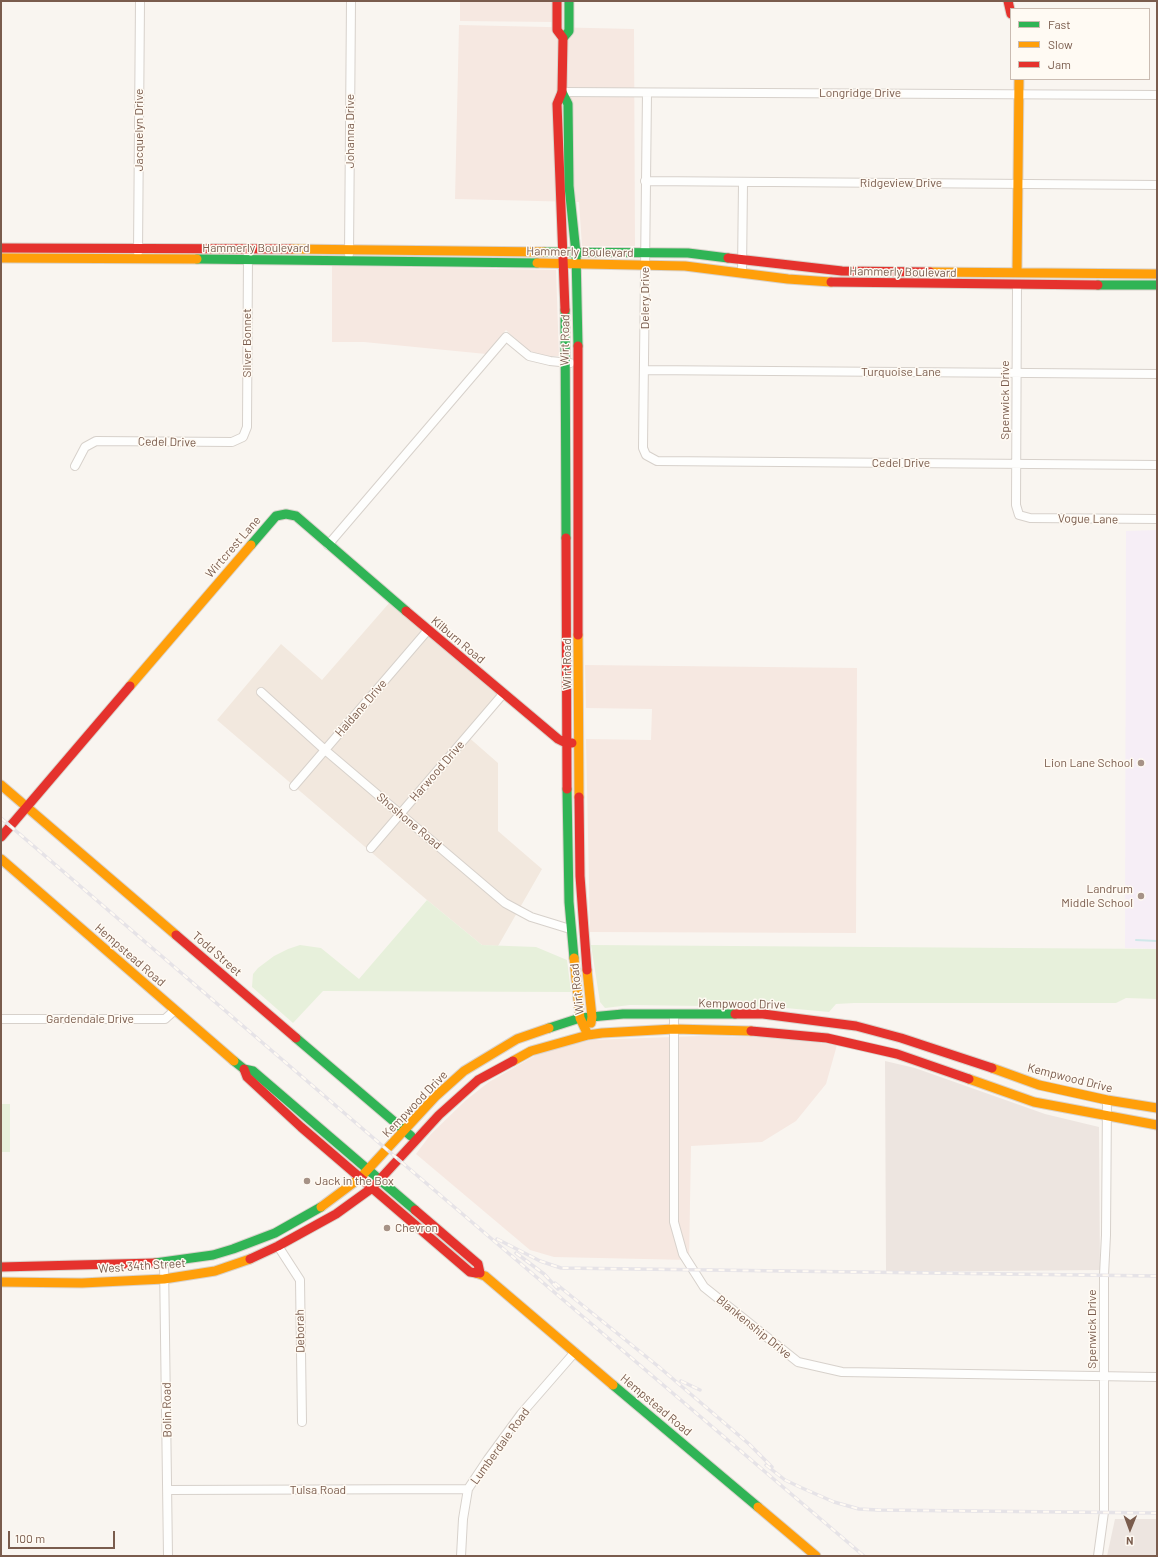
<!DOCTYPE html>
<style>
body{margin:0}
#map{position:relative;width:1158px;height:1557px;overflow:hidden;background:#f9f5f0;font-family:Barlow,sans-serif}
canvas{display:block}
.frame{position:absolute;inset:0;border:2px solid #7a5c4d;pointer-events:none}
.legend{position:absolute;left:1010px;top:8px;width:140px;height:72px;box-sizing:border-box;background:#fffaf3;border:1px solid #cabbb1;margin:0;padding:5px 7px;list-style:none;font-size:12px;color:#7a5c4d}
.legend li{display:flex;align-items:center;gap:8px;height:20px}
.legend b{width:20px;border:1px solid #cabbb1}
.north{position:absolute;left:1110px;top:1509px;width:40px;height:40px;-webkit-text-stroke:3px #fffaf3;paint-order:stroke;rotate:181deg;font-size:11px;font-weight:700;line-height:16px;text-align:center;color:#7a5c4d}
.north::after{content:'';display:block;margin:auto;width:14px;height:18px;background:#7a5c4d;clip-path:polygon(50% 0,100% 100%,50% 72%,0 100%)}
.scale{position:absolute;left:8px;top:1531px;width:107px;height:18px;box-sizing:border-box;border:2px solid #7a5c4d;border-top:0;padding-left:5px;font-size:12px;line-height:14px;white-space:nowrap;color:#7a5c4d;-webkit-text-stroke:3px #fffaf3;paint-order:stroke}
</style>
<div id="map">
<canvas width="1158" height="1557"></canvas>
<div class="frame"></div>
<ul class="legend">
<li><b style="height:5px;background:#30b455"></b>Fast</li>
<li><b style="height:5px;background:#ff9f0a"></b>Slow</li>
<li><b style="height:5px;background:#e5322d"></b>Jam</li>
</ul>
<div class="north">N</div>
<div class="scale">100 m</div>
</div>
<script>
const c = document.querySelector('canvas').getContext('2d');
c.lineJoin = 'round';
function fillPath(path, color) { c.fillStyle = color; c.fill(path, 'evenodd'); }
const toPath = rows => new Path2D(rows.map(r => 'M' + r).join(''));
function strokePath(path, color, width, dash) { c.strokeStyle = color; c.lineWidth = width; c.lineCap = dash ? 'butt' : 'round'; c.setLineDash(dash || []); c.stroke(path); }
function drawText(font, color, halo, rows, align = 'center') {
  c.font = font + ' Barlow,sans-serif'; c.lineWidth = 3; c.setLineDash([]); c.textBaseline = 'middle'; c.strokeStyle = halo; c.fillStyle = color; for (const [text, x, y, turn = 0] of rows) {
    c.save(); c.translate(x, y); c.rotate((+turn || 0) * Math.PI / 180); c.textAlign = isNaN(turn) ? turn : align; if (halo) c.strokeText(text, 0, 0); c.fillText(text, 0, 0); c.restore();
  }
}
fillPath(toPath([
 [390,602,498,695,466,735,498,763,498,831,542,869,498,946,482,945,427,900,217,720,281,644,322,680]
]), '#f2e8de');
fillPath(toPath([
 [460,1,553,1,553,22,460,21],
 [459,25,634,29,635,246,582,246,579,202,455,199],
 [332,266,556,270,559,356,543,356,527,350,506,330,486,354,364,342,332,342],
 [585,665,857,668,856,933,590,932,586,739,651,740,652,709,586,708],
 [699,1036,764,1037,837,1045,826,1084,796,1121,762,1142,691,1146,689,1260,554,1257,530,1250,416,1154,431,1134,466,1100,489,1082,543,1051,592,1040]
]), '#f6e8e1');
fillPath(toPath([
 [885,1061,915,1068,1045,1114,1099,1127,1100,1270,886,1272],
 [1115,1519,1157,1519,1157,1556,1107,1556]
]), '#ede5e0');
fillPath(toPath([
 [1157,530,1157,949,1125,948,1126,531]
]), '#f6eef6');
fillPath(toPath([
 [427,900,482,945,536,947,567,960,571,992,323,991,293,1023,252,987,253,974,258,968,274,956,288,949,300,945,321,948,359,979],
 [591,945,1157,949,1157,999,1126,998,1116,1003,854,1003,836,1004,829,1012,775,1007,630,1005,605,1008,600,1002],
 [1,1104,10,1104,10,1152,1,1152]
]), '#e7f0db');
strokePath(toPath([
 [1136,940,1157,941]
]), '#d0e8ea', 2);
const street = toPath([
 [562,92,1157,95],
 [647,93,643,448,646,455,657,461,1157,465],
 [645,181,1157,185],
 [138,252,140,1],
 [349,254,351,1],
 [742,272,743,183],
 [1017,285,1016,505,1019,515,1030,518,1157,519],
 [644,370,1157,374],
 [75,466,85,447,96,441,232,442,243,437,247,427,248,255],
 [328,545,506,337,529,356,550,361,570,363],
 [261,692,325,750,505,903,531,917,570,929],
 [294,786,428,630],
 [371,848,503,694],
 [674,1015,674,1222,683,1254,704,1287,798,1362,842,1372,1157,1377],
 [1,1019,165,1019,175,1010],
 [278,1246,300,1280,302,1422],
 [164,1263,168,1556],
 [168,1490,468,1489],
 [461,1556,463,1519,468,1489,488,1459,521,1414,575,1352],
 [1098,1556,1104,1512,1104,1275,1106,1235,1107,1100]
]);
const fast = toPath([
 [563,38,569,31,569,1],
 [562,92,568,104,569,186,576,253,578,346],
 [544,252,688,253,728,258],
 [197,259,537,263],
 [1098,285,1157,285],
 [565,310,566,538],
 [251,545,276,516,286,514,296,516,406,611],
 [567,789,569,902,574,958],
 [549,1028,580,1018,623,1014,735,1014],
 [296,1038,411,1136],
 [234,1061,244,1069,253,1071,415,1210],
 [155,1263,213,1255,233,1249,275,1233,321,1207],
 [613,1385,758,1507]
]);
const slow = toPath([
 [291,249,544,252],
 [1,258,197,259],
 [537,263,685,266,788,279,831,282],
 [930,272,1157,274],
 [1017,272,1019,79],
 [578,635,579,797],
 [130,686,251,545],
 [1,785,176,935],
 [1,859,234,1061],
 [574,958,580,1018,588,1035],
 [587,970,592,1017,591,1023],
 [513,1061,531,1051,588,1035,602,1033,674,1029,751,1031],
 [992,1068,1039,1085,1107,1100,1157,1108],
 [969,1079,1034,1102,1157,1125],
 [321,1207,360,1178,435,1097,464,1071,517,1039,549,1028],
 [476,1273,485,1276,613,1385],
 [1,1282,82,1283,164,1279,215,1271,250,1259],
 [758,1507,816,1556]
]);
const jam = toPath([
 [557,1,557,30,563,38,562,92,557,104,565,310],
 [1008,1,1011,14],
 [1,248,291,249],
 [728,258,842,271,930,272],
 [831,282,1098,285],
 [578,346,578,635],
 [566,538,567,789],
 [406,611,558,739,566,743,572,743],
 [579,797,580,876,587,970],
 [1,837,130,686],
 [176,935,296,1038],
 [735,1014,763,1014,856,1026,901,1038,992,1068],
 [751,1031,827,1038,897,1054,969,1079],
 [244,1069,247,1077,301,1127,470,1272,476,1273],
 [415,1210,478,1264,480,1273],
 [250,1259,278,1246,336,1214,372,1188,439,1115,478,1080,513,1061],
 [1,1267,155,1263]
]);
strokePath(street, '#d7d1cb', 10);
strokePath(fast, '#d9d2cb', 11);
strokePath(slow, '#d9d2cb', 11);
strokePath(jam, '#d9d2cb', 11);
strokePath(street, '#fefefd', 8);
strokePath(fast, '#30b455', 9);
strokePath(slow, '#ff9f0a', 9);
strokePath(jam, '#e5322d', 9);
const rail = toPath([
 [1,818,399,1160,864,1556],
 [497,1239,540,1261,561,1268,1157,1276],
 [516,1253,544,1274,558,1289],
 [555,1283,659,1367,749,1444,772,1467],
 [681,1381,700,1390],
 [766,1465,785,1480,802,1488,834,1502,859,1509,878,1510,1157,1513]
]);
strokePath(rail, '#e6e3e7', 3.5);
strokePath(rail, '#fffaf3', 2, [6]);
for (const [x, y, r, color] of [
 [1141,763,4,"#a69286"],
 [1141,896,4,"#a69286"],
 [307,1181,4,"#a69286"],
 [387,1228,4,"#a69286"]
]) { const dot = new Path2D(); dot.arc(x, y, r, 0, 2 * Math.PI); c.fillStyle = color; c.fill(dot); strokePath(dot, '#fffaf3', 1.5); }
drawText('12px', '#7a5c4d', '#fffaf3', [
 ["Longridge Drive",860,93],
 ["Jacquelyn Drive",139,130,-90],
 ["Johanna Drive",350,131,-90],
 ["Ridgeview Drive",901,183],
 ["Hammerly Boulevard",256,248],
 ["Hammerly Boulevard",580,252,1],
 ["Hammerly Boulevard",903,272,1],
 ["Delery Drive",645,298,-90],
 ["Wirt Road",565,340,-89],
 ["Silver Bonnet",247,343,-90],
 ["Turquoise Lane",901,372],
 ["Spenwick Drive",1005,400,-90],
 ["Cedel Drive",167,442,1],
 ["Cedel Drive",901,463],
 ["Vogue Lane",1088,519,1],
 ["Wirtcrest Lane",233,547,-49],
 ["Kilburn Road",458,640,40],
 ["Wirt Road",567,664,-90],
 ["Haldane Drive",361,708,-49],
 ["Harwood Drive",437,771,-49],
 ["Shoshone Road",409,821,40],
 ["Todd Street",217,954,41],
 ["Hempstead Road",130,955,41],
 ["Wirt Road",577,989,-96],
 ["Kempwood Drive",742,1004,1],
 ["Gardendale Drive",90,1019],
 ["Kempwood Drive",1070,1078,14],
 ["Kempwood Drive",415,1104,-46],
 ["West 34th Street",142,1266,-4],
 ["Blankenship Drive",754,1327,39],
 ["Spenwick Drive",1092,1329,-90],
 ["Deborah",300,1331,-91],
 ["Hempstead Road",656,1405,40],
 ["Bolin Road",167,1410,-91],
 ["Lumberdale Road",500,1446,-54],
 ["Tulsa Road",318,1490]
]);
drawText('12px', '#7a5c4d', '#fffaf3', [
 ["Lion Lane School",1133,763],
 ["Landrum",1133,889],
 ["Middle School",1133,903],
 ["Jack in the Box",315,1181,"left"],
 ["Chevron",395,1228,"left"]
], 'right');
</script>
